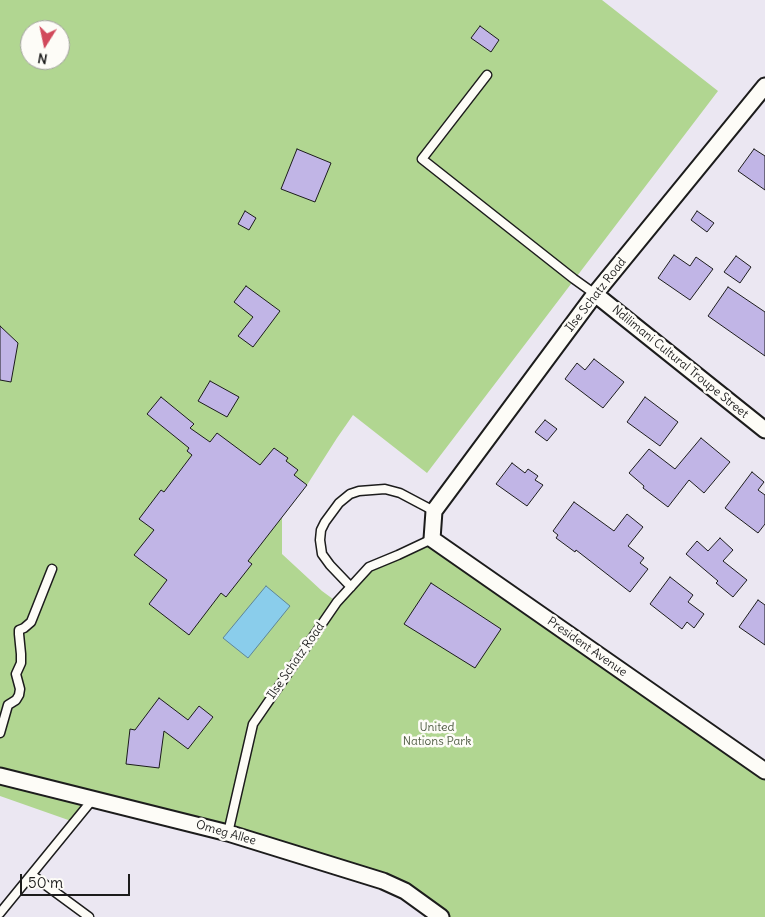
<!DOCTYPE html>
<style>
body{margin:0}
#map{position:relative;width:765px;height:917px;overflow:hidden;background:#ebe7f2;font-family:Delius,sans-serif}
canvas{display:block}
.north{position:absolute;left:20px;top:20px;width:50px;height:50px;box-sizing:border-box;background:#fdfcf7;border:1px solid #a3a29f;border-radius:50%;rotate:190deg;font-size:14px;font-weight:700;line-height:20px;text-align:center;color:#1c1c1c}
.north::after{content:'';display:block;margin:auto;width:18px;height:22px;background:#d1495b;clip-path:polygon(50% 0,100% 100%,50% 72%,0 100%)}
.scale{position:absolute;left:20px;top:874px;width:110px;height:22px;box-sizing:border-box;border:2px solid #1c1c1c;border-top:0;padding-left:6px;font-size:15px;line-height:18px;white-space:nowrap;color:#1c1c1c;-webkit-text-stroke:4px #fdfcf7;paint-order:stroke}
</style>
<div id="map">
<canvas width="765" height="917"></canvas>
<div class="north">N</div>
<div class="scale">50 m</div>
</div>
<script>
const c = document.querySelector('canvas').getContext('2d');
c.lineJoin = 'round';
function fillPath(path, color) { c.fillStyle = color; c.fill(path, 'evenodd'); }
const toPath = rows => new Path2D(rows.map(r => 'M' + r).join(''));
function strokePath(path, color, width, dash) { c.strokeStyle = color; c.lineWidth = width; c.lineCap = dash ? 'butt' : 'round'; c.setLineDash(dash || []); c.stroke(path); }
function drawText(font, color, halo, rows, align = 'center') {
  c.font = font + ' Delius,sans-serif'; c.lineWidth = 5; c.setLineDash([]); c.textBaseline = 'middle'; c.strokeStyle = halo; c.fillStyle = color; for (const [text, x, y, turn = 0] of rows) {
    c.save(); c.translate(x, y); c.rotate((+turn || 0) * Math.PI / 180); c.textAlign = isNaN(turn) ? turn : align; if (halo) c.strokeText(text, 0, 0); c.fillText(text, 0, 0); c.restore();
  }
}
fillPath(toPath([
 [0,0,602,0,718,91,427,473,353,415,337,438,307,485,282,517,282,554,322,591,337,602,369,567,432,539,765,771,765,917,438,917,405,891,93,799,74,822,0,796],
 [30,30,60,30,60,60,30,60]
]), '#b1d691');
const water = toPath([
 [266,586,290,606,248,658,223,638,266,586]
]);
fillPath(water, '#8acdeb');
strokePath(water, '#5e8698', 1);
const building = toPath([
 [480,26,499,40,491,52,471,38,480,26],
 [297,149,331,163,315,202,281,189,297,149],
 [754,149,765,156,765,190,738,171,754,149],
 [245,211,256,218,249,230,238,224,245,211],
 [697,211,714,223,707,232,691,220,697,211],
 [674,255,690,266,696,257,713,269,690,300,658,278,674,255],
 [736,256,751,267,740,283,724,272,736,256],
 [246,286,280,311,253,347,238,336,253,317,234,302,246,286],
 [728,287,765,312,765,356,708,316,728,287],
 [0,326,18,343,11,382,0,380,0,326],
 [594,359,624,382,603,408,565,379,577,363,585,370,594,359],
 [210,381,239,397,227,417,198,401,210,381],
 [161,397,194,424,190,428,210,442,217,433,260,465,274,448,288,458,286,461,298,470,294,475,307,485,248,561,252,564,226,597,221,593,189,635,149,604,167,580,134,555,154,530,139,519,161,490,164,492,192,455,187,451,189,448,147,414,161,397],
 [645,397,678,422,660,446,627,422,645,397],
 [545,420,557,429,547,441,535,432,545,420],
 [701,438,730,462,704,493,689,480,668,507,643,488,644,486,629,473,649,449,675,469,701,438],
 [512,463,525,473,528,469,538,476,535,480,543,485,527,506,496,484,512,463],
 [752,472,764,482,758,490,765,495,765,524,758,533,725,508,752,472],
 [574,502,614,531,627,514,643,527,628,546,644,558,640,563,648,569,630,592,576,550,575,552,556,538,558,535,553,531,574,502],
 [720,538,733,550,723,561,747,580,733,597,716,583,718,581,686,554,697,541,708,551,720,538],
 [670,577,693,595,688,602,704,614,694,628,687,622,682,629,650,604,670,577],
 [431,583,501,629,475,668,404,624,431,583],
 [758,600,765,605,765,645,739,627,758,600],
 [159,698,188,720,199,706,213,717,188,749,164,731,159,768,126,764,130,729,135,730,159,698]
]);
fillPath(building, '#c1b5e6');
strokePath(building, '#1c1c1c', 1);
const lane = toPath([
 [487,75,422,159,574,279,595,294],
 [351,587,330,565,322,554,320,540,321,530,325,522,339,503,350,494,359,491,385,489,400,493,434,511],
 [0,733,8,705,16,700,19,695,20,689,16,674,21,663,21,654,19,634,19,630,24,628,31,622,52,569],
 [228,833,253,724,337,602,369,567,398,555,432,539],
 [32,875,89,917],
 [0,913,93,799]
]);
const street = toPath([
 [765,86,595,294,434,511,432,539,765,771],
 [595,294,765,430],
 [0,776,228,833,383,881,405,891,441,917]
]);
strokePath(lane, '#1c1c1c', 11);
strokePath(street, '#1c1c1c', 19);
strokePath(lane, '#fdfcf7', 8);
strokePath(street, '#fdfcf7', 15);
drawText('12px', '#1c1c1c', '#fdfcf7', [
 ["Ilse Schatz Road",596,295,-52],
 ["Ndilimani Cultural Troupe Street",680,362,39],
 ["President Avenue",587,647,35],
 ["Ilse Schatz Road",296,661,-55],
 ["Omeg Allee",226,833,16]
]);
drawText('12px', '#505d45', '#fdfcf7', [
 ["United",437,728],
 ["Nations Park",437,742]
]);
</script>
